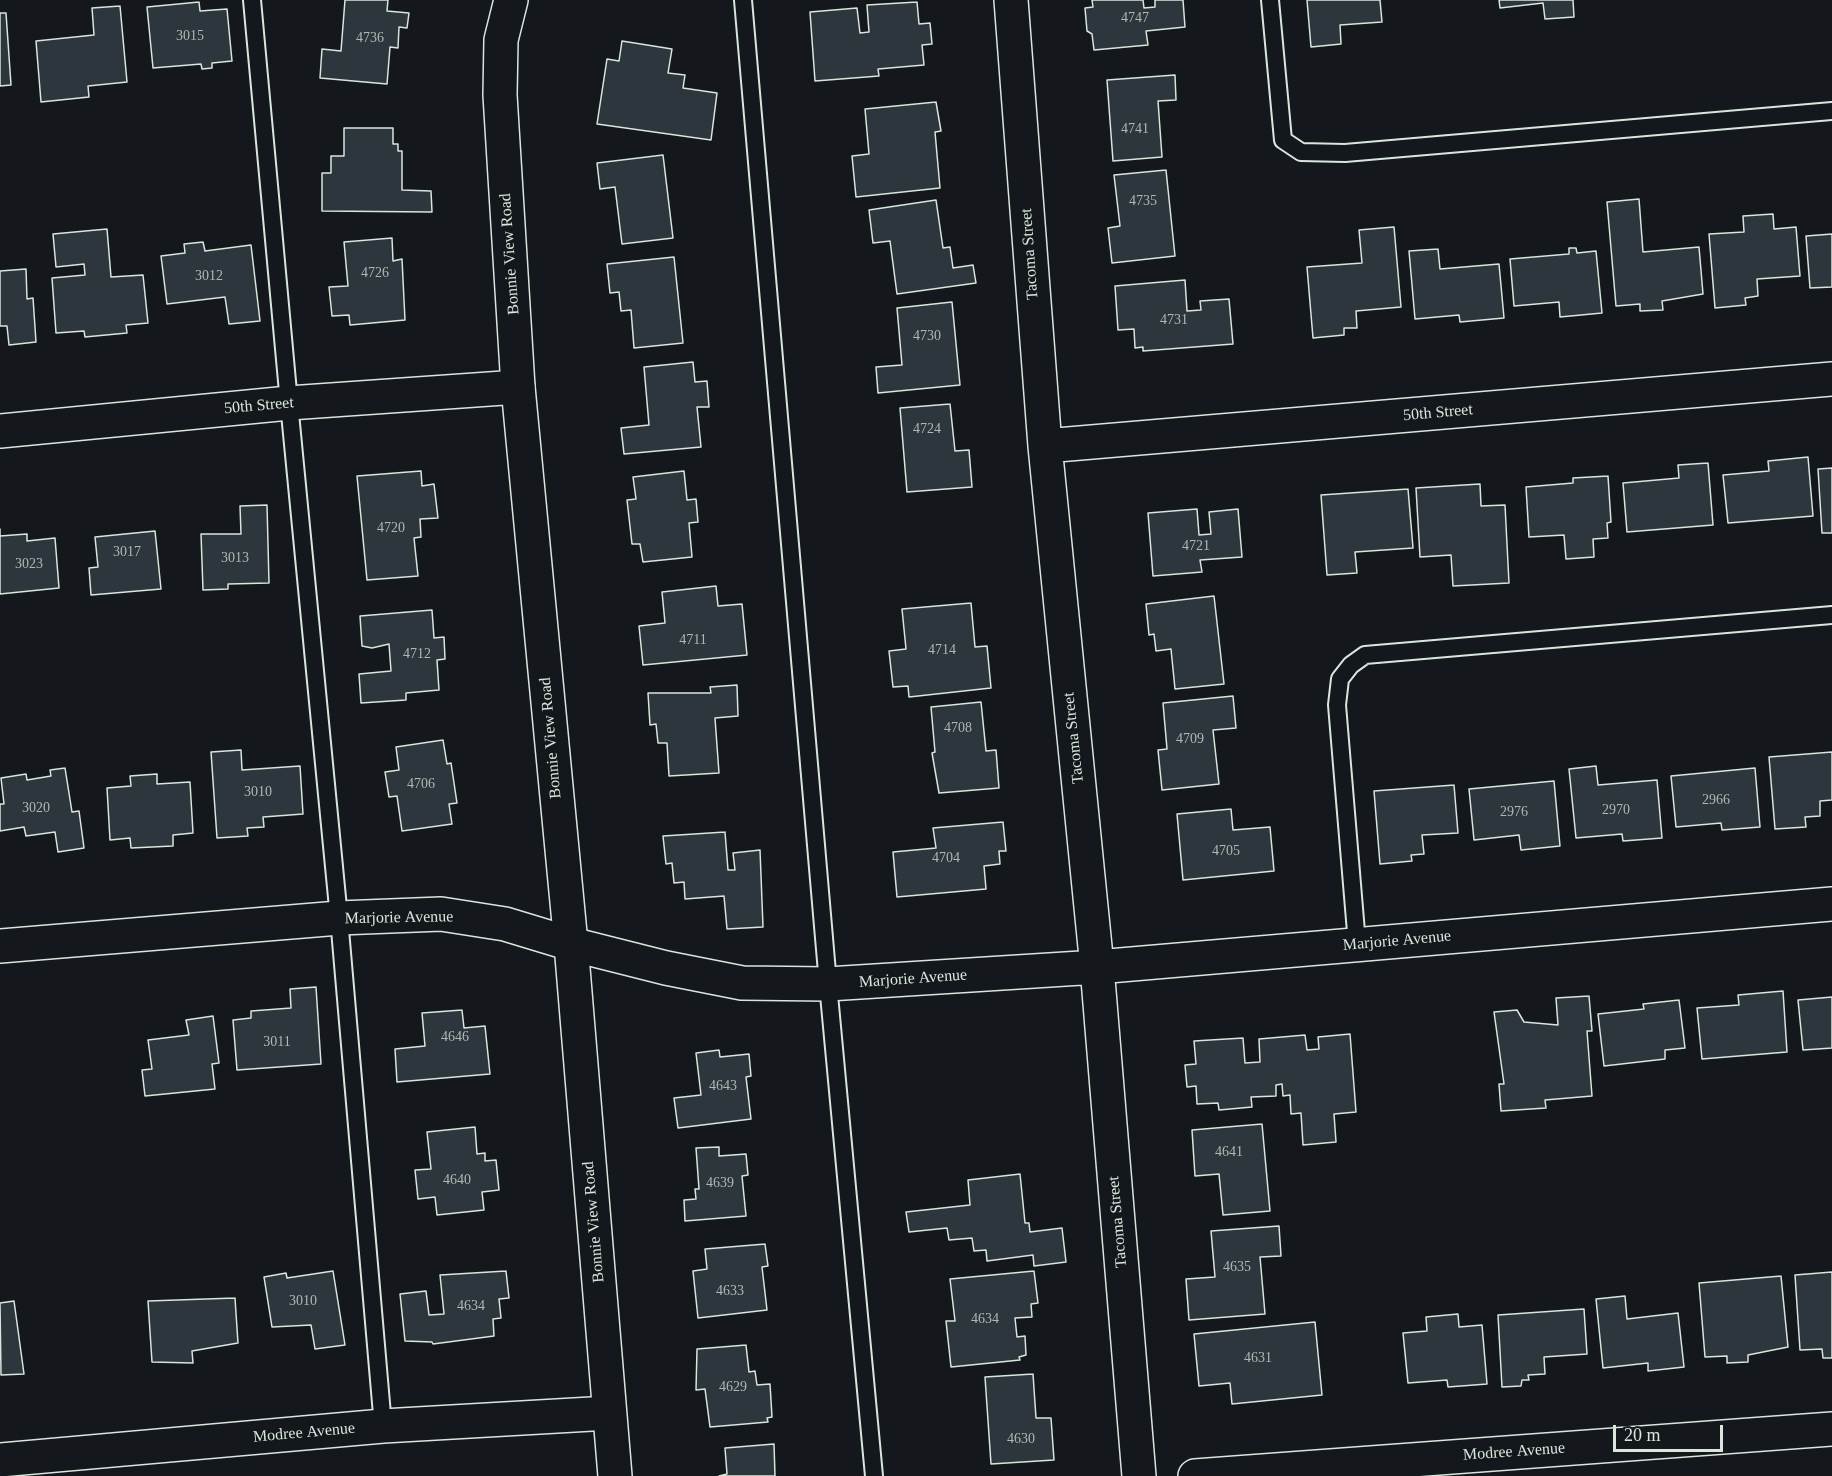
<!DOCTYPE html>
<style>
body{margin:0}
#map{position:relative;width:1832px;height:1476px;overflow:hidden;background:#14181c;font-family:"Times New Roman",serif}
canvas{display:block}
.scale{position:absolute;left:1613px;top:1425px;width:110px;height:27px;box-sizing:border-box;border:3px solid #d8e6dc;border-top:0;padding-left:8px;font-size:18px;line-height:21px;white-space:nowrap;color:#d8e6dc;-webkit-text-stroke:4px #14181c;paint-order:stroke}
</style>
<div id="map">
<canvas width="1832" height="1476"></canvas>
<div class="scale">20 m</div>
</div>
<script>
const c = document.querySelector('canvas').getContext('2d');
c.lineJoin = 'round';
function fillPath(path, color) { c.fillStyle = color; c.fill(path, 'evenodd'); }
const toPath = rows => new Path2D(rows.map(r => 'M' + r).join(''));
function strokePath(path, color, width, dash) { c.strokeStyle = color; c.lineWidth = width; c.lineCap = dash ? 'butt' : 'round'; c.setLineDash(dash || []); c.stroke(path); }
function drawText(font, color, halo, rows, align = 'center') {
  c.font = font + ' "Times New Roman",serif'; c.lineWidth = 4.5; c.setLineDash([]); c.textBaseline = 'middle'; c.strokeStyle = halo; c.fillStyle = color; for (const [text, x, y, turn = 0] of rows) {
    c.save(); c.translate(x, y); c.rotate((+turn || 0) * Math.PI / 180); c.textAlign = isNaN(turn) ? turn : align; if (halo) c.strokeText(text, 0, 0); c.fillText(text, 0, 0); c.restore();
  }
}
const building = toPath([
 [345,0,388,0,387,11,409,13,407,28,399,27,398,48,390,47,387,84,320,78,322,49,341,51,345,0],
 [1092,0,1143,0,1144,8,1155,7,1155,0,1183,0,1185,27,1146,31,1148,45,1094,50,1092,34,1087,31,1085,8,1093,7,1092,0],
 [1307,0,1380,0,1382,22,1340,25,1341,44,1311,47,1307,0],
 [1573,0,1574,17,1545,19,1543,3,1500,8,1499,0,1573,0],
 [199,2,200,11,227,9,232,61,212,63,212,68,202,69,201,64,153,68,147,7,199,2],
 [917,2,919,24,930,23,932,44,922,45,924,65,878,69,879,76,815,81,810,12,857,8,860,33,869,32,867,5,917,2],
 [120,6,127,82,88,86,89,97,41,102,36,41,94,35,92,8,120,6],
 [0,13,6,13,11,85,0,86,0,13],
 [622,41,672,49,668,73,685,75,683,88,717,93,711,140,597,124,607,59,619,61,622,41],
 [1175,75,1176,100,1158,101,1162,157,1113,161,1107,80,1175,75],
 [936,102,941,131,935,132,940,188,856,197,852,156,869,154,865,109,936,102],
 [344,128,393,128,393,144,398,144,398,151,402,151,402,190,431,191,432,212,322,211,322,173,331,173,331,156,344,156,344,128],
 [663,155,673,238,622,244,615,187,600,189,597,163,663,155],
 [1166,170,1175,256,1112,263,1108,228,1120,226,1114,175,1166,170],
 [1639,199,1643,252,1699,247,1703,294,1662,301,1663,310,1640,311,1640,304,1616,306,1607,202,1639,199],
 [936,200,943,248,950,247,953,268,973,265,976,283,897,294,890,241,873,243,869,210,936,200],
 [1773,214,1774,229,1796,227,1800,276,1757,279,1758,296,1745,298,1746,305,1715,308,1709,234,1744,232,1743,216,1773,214],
 [1394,227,1401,307,1356,311,1357,328,1344,328,1344,335,1313,338,1307,267,1362,263,1359,230,1394,227],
 [107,229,111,277,143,275,148,323,126,325,127,333,85,337,84,331,56,333,52,278,85,275,84,264,56,267,53,234,107,229],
 [1832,234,1832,287,1810,288,1806,236,1832,234],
 [392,238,393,261,402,259,405,320,350,325,349,315,332,316,329,287,348,286,344,242,392,238],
 [203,242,205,251,251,245,260,321,229,324,225,297,167,304,161,256,185,253,184,244,203,242],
 [1569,248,1576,248,1577,253,1596,251,1602,313,1560,317,1559,302,1514,306,1510,259,1569,254,1569,248],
 [1438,249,1440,269,1499,264,1504,318,1460,322,1459,315,1415,319,1409,251,1438,249],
 [674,257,683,343,634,348,631,310,621,311,619,292,610,293,607,264,674,257],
 [26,269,27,299,33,298,36,342,9,345,7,326,0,326,0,271,26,269],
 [1185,280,1187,311,1201,310,1200,301,1229,299,1233,344,1143,351,1143,347,1135,348,1134,329,1118,330,1115,286,1185,280],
 [952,302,960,385,878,393,876,367,902,365,897,308,952,302],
 [693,362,695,382,707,381,709,407,697,407,701,447,624,454,621,428,649,425,644,367,693,362],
 [950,404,955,451,969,450,972,487,907,492,900,408,950,404],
 [1808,457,1813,516,1728,523,1723,475,1769,471,1768,461,1808,457],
 [1708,463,1713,525,1627,532,1623,483,1679,478,1678,465,1708,463],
 [1832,468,1832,533,1822,533,1818,469,1832,468],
 [421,471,422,486,434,484,438,518,420,519,421,537,414,538,418,576,367,580,357,476,421,471],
 [684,471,687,500,696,499,698,522,689,523,692,557,643,562,640,544,632,544,627,500,636,499,633,477,684,471],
 [1608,476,1611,522,1607,523,1608,538,1593,539,1594,557,1566,559,1564,535,1529,537,1526,487,1573,483,1573,478,1608,476],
 [1480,484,1481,506,1505,505,1509,583,1453,586,1451,555,1420,557,1416,488,1480,484],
 [1408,489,1413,548,1355,552,1357,573,1327,575,1321,495,1408,489],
 [267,505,269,583,228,584,228,589,203,590,201,534,241,534,240,506,267,505],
 [1197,509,1199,535,1211,534,1209,512,1238,509,1242,557,1200,560,1202,572,1153,576,1148,513,1197,509],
 [0,529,0,536,27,534,27,541,55,538,59,588,0,594,0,529],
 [155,531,161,589,91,595,89,568,98,567,95,537,155,531],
 [716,586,718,606,742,604,747,655,643,665,639,626,665,623,662,592,716,586],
 [1214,596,1224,684,1175,689,1171,649,1156,651,1154,634,1149,635,1146,604,1214,596],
 [971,603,975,647,987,646,991,688,909,697,908,686,893,687,889,651,906,649,902,609,971,603],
 [432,610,434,638,444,637,445,659,437,660,439,690,406,693,406,700,361,703,359,674,391,671,389,644,372,648,362,646,360,616,432,610],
 [737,685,738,716,715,718,719,773,669,776,667,743,658,743,656,724,650,725,648,693,711,693,710,687,737,685],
 [1233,696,1236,728,1213,730,1219,784,1162,790,1158,750,1167,749,1163,703,1233,696],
 [981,702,986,751,996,750,999,788,939,793,932,753,935,752,931,707,981,702],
 [443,740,447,764,451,763,457,803,449,804,452,824,402,831,397,796,389,797,385,772,399,770,396,747,443,740],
 [241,750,242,770,300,766,303,814,263,817,264,827,247,828,248,836,217,838,211,752,241,750],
 [1832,752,1832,800,1820,801,1820,816,1805,817,1806,827,1775,829,1769,757,1832,752],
 [1596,766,1598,785,1657,780,1662,838,1623,841,1622,834,1576,838,1569,769,1596,766],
 [65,768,72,812,79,811,84,848,58,852,55,832,26,836,24,827,0,831,0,804,4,804,1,778,26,774,27,780,51,776,50,770,65,768],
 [1755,768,1760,827,1722,830,1721,823,1676,827,1671,776,1755,768],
 [157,774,157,784,190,782,193,833,173,835,173,846,131,848,130,838,110,840,107,788,131,786,130,776,157,774],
 [1554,781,1560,846,1521,850,1519,835,1474,840,1469,789,1554,781],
 [1454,785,1458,833,1422,835,1424,854,1411,855,1412,861,1380,864,1374,791,1454,785],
 [1231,809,1233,830,1270,827,1274,871,1183,880,1177,814,1231,809],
 [1003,822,1006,851,999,851,1000,864,984,866,986,889,897,897,893,852,936,848,933,828,1003,822],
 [725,832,728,870,735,870,733,853,760,850,763,927,727,929,724,896,685,899,684,882,674,883,672,863,666,864,663,836,725,832],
 [316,987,321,1064,237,1070,233,1020,251,1018,251,1011,291,1008,290,989,316,987],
 [1783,991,1787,1052,1702,1059,1697,1008,1739,1005,1738,995,1783,991],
 [1589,996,1592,1031,1587,1031,1592,1096,1545,1100,1546,1108,1501,1111,1499,1084,1504,1084,1494,1012,1517,1010,1524,1022,1558,1025,1556,998,1589,996],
 [1832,997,1832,1048,1803,1050,1798,1000,1832,997],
 [1679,1000,1685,1048,1665,1050,1665,1059,1604,1066,1598,1014,1644,1009,1643,1004,1679,1000],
 [462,1010,464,1028,485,1026,490,1074,397,1082,395,1049,425,1046,422,1013,462,1010],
 [213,1016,219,1063,212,1064,215,1089,145,1096,142,1070,152,1069,148,1040,189,1035,186,1020,213,1016],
 [1350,1034,1356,1112,1334,1114,1336,1142,1303,1145,1301,1113,1291,1114,1290,1095,1283,1096,1282,1084,1276,1085,1276,1096,1251,1097,1252,1107,1219,1110,1218,1103,1197,1104,1196,1086,1187,1087,1185,1065,1196,1064,1194,1041,1243,1038,1245,1063,1260,1062,1259,1039,1305,1035,1307,1050,1319,1049,1318,1037,1350,1034],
 [719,1050,720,1057,749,1054,751,1076,746,1077,751,1119,678,1128,674,1098,701,1095,696,1053,719,1050],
 [1262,1124,1270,1211,1223,1215,1219,1174,1195,1176,1192,1130,1262,1124],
 [475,1127,477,1154,485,1153,485,1161,496,1160,499,1190,482,1192,484,1210,437,1215,435,1197,418,1199,415,1170,431,1169,427,1132,475,1127],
 [719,1147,719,1156,746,1154,748,1175,742,1176,746,1216,685,1221,684,1200,696,1199,695,1189,699,1189,696,1148,719,1147],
 [1020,1174,1025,1223,1029,1223,1030,1232,1062,1228,1066,1262,1034,1266,1033,1255,987,1261,986,1250,974,1251,972,1238,949,1240,947,1228,909,1232,906,1212,970,1205,968,1180,1020,1174],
 [1279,1226,1281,1256,1260,1257,1265,1314,1189,1320,1186,1279,1215,1277,1211,1231,1279,1226],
 [765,1244,768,1266,762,1267,767,1310,698,1318,693,1271,707,1269,705,1249,765,1244],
 [333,1271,345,1345,315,1349,311,1325,272,1327,264,1277,286,1273,287,1278,333,1271],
 [506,1271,509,1298,499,1299,501,1318,493,1319,494,1336,433,1344,432,1342,405,1341,400,1294,426,1291,429,1315,444,1314,440,1275,506,1271],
 [1034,1271,1038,1303,1031,1304,1032,1317,1015,1318,1017,1337,1025,1336,1026,1355,1019,1357,1020,1360,951,1367,946,1321,955,1321,950,1279,1034,1271],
 [1832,1272,1832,1358,1823,1358,1822,1349,1800,1350,1795,1275,1832,1272],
 [1781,1276,1788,1347,1748,1355,1748,1362,1727,1363,1727,1356,1705,1357,1699,1283,1781,1276],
 [1625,1296,1627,1319,1678,1313,1684,1367,1648,1371,1648,1363,1603,1368,1596,1299,1625,1296],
 [235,1298,238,1343,192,1351,193,1363,152,1362,148,1301,235,1298],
 [14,1301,24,1374,1,1375,0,1303,14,1301],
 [1584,1309,1587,1354,1544,1357,1545,1374,1528,1375,1529,1380,1522,1380,1521,1386,1502,1387,1498,1315,1584,1309],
 [1458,1314,1459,1327,1482,1325,1487,1384,1448,1387,1447,1380,1408,1383,1403,1333,1427,1331,1426,1317,1458,1314],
 [1315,1322,1322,1395,1232,1404,1230,1383,1199,1386,1194,1334,1315,1322],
 [746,1345,749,1372,755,1371,757,1385,770,1384,772,1417,767,1418,768,1422,710,1427,705,1389,696,1390,697,1349,746,1345],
 [1033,1374,1036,1418,1051,1418,1054,1460,991,1464,985,1377,1033,1374],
 [774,1444,775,1476,719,1476,727,1474,725,1448,774,1444]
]);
fillPath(building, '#2c363c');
strokePath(building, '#d8e6dc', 1.5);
const lane = toPath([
 [252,0,289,403,339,918,383,1426],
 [743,0,828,984,874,1476],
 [1270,0,1283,140,1301,152,1345,153,1832,111],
 [1357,944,1337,705,1340,679,1351,665,1365,655,1832,615]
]);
const street = toPath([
 [1011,0,1045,446,1097,967,1139,1476],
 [0,431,289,403,518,387],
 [1045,446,1832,379],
 [0,946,339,918,441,914,505,924,571,944,666,968,742,983,828,984,1097,967,1832,904],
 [0,1460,383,1426,609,1413],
 [1195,1476,1832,1429]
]);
const secondary = toPath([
 [511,0,501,40,500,95,518,387,571,944,615,1476]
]);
strokePath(lane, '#d8e6dc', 20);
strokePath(street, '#d8e6dc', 36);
strokePath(secondary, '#d8e6dc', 36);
strokePath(lane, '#14181c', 16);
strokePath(street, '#14181c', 33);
strokePath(secondary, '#14181c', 33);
drawText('14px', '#adbab4', null, [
 ["4747",1135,18],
 ["3015",190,36],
 ["4736",370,38],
 ["4741",1135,129],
 ["4735",1143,201],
 ["4726",375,273],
 ["3012",209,276],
 ["4731",1174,320],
 ["4730",927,336],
 ["4724",927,429],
 ["4720",391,528],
 ["4721",1196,546],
 ["3017",127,552],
 ["3013",235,558],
 ["3023",29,564],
 ["4711",693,640],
 ["4714",942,650],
 ["4712",417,654],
 ["4708",958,728],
 ["4709",1190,739],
 ["4706",421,784],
 ["3010",258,792],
 ["2966",1716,800],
 ["3020",36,808],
 ["2970",1616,810],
 ["2976",1514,812],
 ["4705",1226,851],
 ["4704",946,858],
 ["4646",455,1037],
 ["3011",277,1042],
 ["4643",723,1086],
 ["4641",1229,1152],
 ["4640",457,1180],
 ["4639",720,1183],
 ["4635",1237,1267],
 ["4633",730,1291],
 ["3010",303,1301],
 ["4634",471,1306],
 ["4634",985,1319],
 ["4631",1258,1358],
 ["4629",733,1387],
 ["4630",1021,1439]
]);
drawText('16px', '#d8e6dc', '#14181c', [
 ["Bonnie View Road",510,254,-94],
 ["Tacoma Street",1030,254,-94],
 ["50th Street",259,406,-5],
 ["50th Street",1438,413,-5],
 ["Bonnie View Road",551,738,-95],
 ["Tacoma Street",1074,738,-96],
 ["Marjorie Avenue",399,918,-1],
 ["Marjorie Avenue",1397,941,-5],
 ["Marjorie Avenue",913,979,-4],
 ["Bonnie View Road",594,1222,-95],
 ["Tacoma Street",1118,1222,-95],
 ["Modree Avenue",304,1433,-5],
 ["Modree Avenue",1514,1452,-4]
]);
</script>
